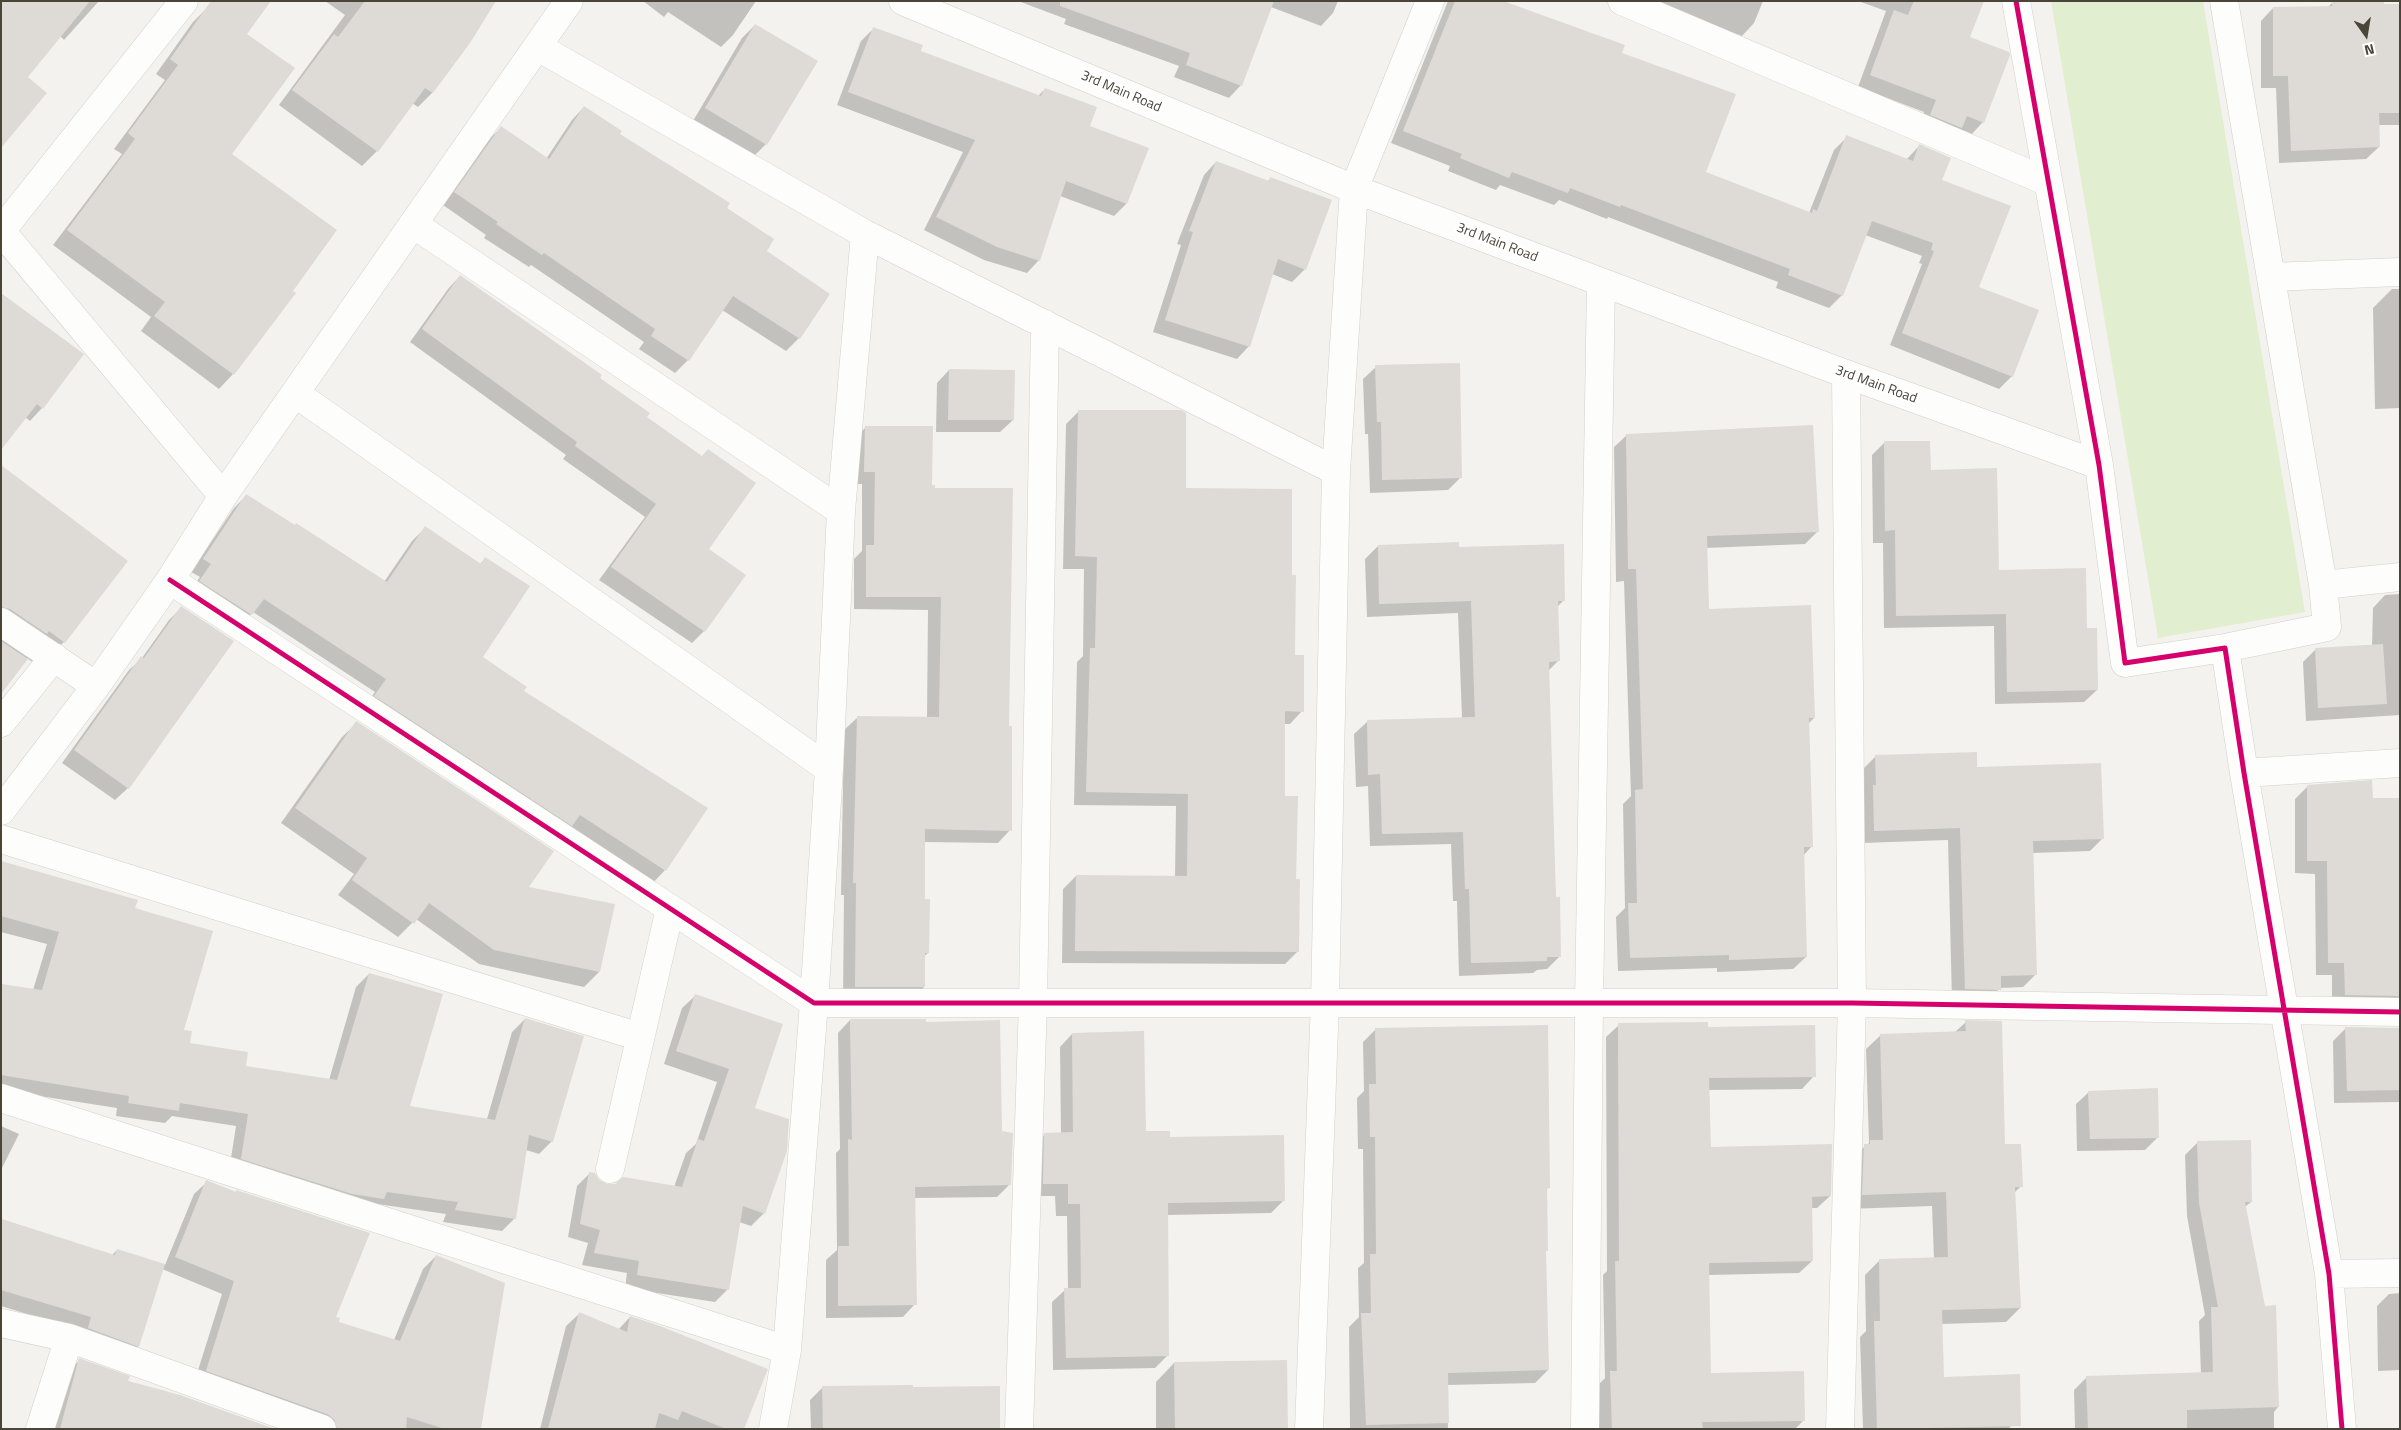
<!DOCTYPE html>
<style>
body{margin:0}
#map{position:relative;width:2401px;height:1430px;overflow:hidden;background:#f4f2ee;font-family:"Titillium Web",sans-serif}
canvas{display:block}
.frame{position:absolute;inset:0;border:2px solid #4b4439;pointer-events:none}
.north{position:absolute;left:2341px;top:10px;width:50px;height:50px;-webkit-text-stroke:4px #fff;paint-order:stroke;rotate:167deg;font-size:14px;font-weight:700;line-height:20px;text-align:center;color:#4b4439}
.north::after{content:'';display:block;margin:auto;width:18px;height:22px;background:#4b4439;clip-path:polygon(50% 0,100% 100%,50% 72%,0 100%)}
</style>
<div id="map">
<canvas width="2401" height="1430"></canvas>
<div class="frame"></div>
<div class="north">N</div>
</div>
<script>
const c = document.querySelector('canvas').getContext('2d');
c.lineJoin = 'round';
function fillPath(path, color) { c.fillStyle = color; c.fill(path, 'evenodd'); }
const toPath = rows => new Path2D(rows.map(r => 'M' + r).join(''));
function strokePath(path, color, width, dash) { c.strokeStyle = color; c.lineWidth = width; c.lineCap = dash ? 'butt' : 'round'; c.setLineDash(dash || []); c.stroke(path); }
function drawText(font, color, halo, rows, align = 'center') {
  c.font = font + ' "Titillium Web",sans-serif'; c.lineWidth = 5; c.setLineDash([]); c.textBaseline = 'middle'; c.strokeStyle = halo; c.fillStyle = color; for (const [text, x, y, turn = 0] of rows) {
    c.save(); c.translate(x, y); c.rotate((+turn || 0) * Math.PI / 180); c.textAlign = isNaN(turn) ? turn : align; if (halo) c.strokeText(text, 0, 0); c.fillText(text, 0, 0); c.restore();
  }
}
fillPath(toPath([
 [2051,1,2203,1,2305,612,2158,638]
]), '#e1eecf');
fillPath(toPath([
 [1,1,99,1,64,40,60,36,26,77],
 [325,1,495,1,469,42,432,93,418,107,412,103,377,151,362,166,279,105,345,15],
 [643,1,756,1,733,35,721,47,668,12,664,17],
 [1018,1,1338,1,1333,13,1321,26,1271,7,1241,85,1229,98,1174,77,1179,66,1064,24,1066,19],
 [1448,1,1503,1,1621,53,1704,173,1809,213,1834,150,1847,137,1906,160,1919,146,1941,180,1978,288,2012,376,1999,389,1890,345,1922,264,1919,263,1922,256,1865,235,1842,295,1829,308,1776,288,1778,282,1608,217,1607,219,1559,200,1554,205,1500,185,1496,190,1448,171,1450,166,1391,143],
 [1647,1,1763,1,1754,23,1742,36],
 [1858,1,1983,1,1969,38,1983,122,1971,135,1918,128,1924,112,1858,87,1886,11],
 [2332,3,2400,5,2400,125,2378,125,2379,147,2366,159,2279,163,2276,88,2261,88,2261,21,2273,8,2327,8],
 [208,7,246,35,231,154,233,374,219,389,141,331,151,317,53,245,122,154,114,149,165,80,156,74,193,22],
 [755,25,766,144,754,156,693,121,742,38],
 [874,28,919,51,1038,96,1045,89,1088,127,1147,149,1126,204,1114,216,1060,196,1039,260,1027,273,984,260,924,230,963,152,837,105,861,41],
 [584,107,765,251,828,294,799,338,786,351,722,310,688,360,675,373,639,349,644,342,531,265,529,267,484,238,486,235,443,205,488,140,501,128,546,159,572,120],
 [1216,162,1267,182,1271,178,1305,269,1292,282,1272,274,1249,346,1237,359,1153,332,1181,245,1177,244,1204,175],
 [460,276,646,417,708,549,704,631,692,643,599,580,645,517,563,459,566,455,410,342,448,289],
 [2392,289,2400,289,2400,408,2375,409,2373,308],
 [1,294,42,408,30,421,25,417],
 [1376,367,1460,478,1448,490,1370,493,1368,434,1365,434,1363,379],
 [949,370,1013,420,1000,432,936,432,937,383],
 [1079,411,1185,490,1290,577,1293,656,1302,711,1290,724,1284,724,1283,797,1295,880,1298,951,1285,964,1062,963,1063,889,1076,876,1175,877,1176,806,1074,805,1077,662,1083,656,1084,569,1063,569,1066,424],
 [865,428,931,486,1008,727,1010,830,998,843,924,842,924,900,928,953,923,957,924,987,911,1000,843,1000,844,895,841,895,844,730,857,718,927,718,928,610,854,609,854,559,862,551,862,484,852,484,853,440],
 [1627,435,1818,531,1805,544,1706,548,1708,610,1814,718,1808,724,1812,846,1803,856,1806,957,1793,969,1717,972,1717,968,1618,971,1616,917,1625,908,1623,804,1631,796,1624,581,1616,582,1614,447],
 [1885,442,1930,471,1998,571,2086,629,2097,690,2084,702,1995,704,1994,626,1884,628,1883,543,1873,543,1872,455],
 [1,489,64,642,39,667,27,658,1,692],
 [246,496,384,582,412,541,425,528,479,565,485,559,481,658,523,691,665,870,653,883,363,709,375,692,253,612,238,627,188,594,200,577,191,572,234,508],
 [1378,546,1458,548,1564,600,1557,607,1558,661,1548,671,1552,832,1559,957,1547,969,1537,970,1533,973,1459,976,1457,901,1453,901,1451,844,1370,846,1368,786,1356,787,1354,734,1367,722,1462,718,1458,613,1367,617,1365,559],
 [2400,594,2400,715,2306,721,2303,662,2316,649,2372,646,2373,608,2385,595],
 [181,608,128,788,115,800,62,763,129,670,142,658,169,620],
 [357,723,527,888,599,972,584,987,479,964,416,919,398,937,338,895,354,874,281,823,342,737],
 [1876,756,1976,768,2103,838,2090,851,2032,853,2036,974,2023,987,2000,988,1987,1002,1952,1001,1948,840,1862,843,1863,769],
 [2308,786,2371,799,2400,799,2400,1015,2332,1008,2332,975,2316,975,2315,874,2295,873,2295,799],
 [1,862,134,909,189,1044,244,1067,329,1080,356,987,369,974,408,1107,487,1119,512,1032,525,1019,552,1141,539,1154,526,1150,515,1218,502,1231,443,1222,446,1214,377,1204,229,1171,236,1126,172,1116,165,1123,116,1116,117,1108,1,1090,1,985,33,990,47,944,1,932],
 [695,996,754,1109,764,1213,751,1226,739,1222,728,1289,715,1302,625,1288,627,1273,582,1265,588,1243,568,1237,577,1186,590,1173,607,1186,674,1187,686,1153,696,1144,717,1082,664,1064,682,1008],
 [850,1020,1000,1132,1010,1184,997,1197,914,1198,915,1304,903,1317,826,1318,826,1260,837,1250,836,1153,840,1149,838,1033],
 [1966,1022,2004,1146,2021,1186,2014,1193,2020,1308,2006,1322,1941,1324,1943,1378,2020,1417,2008,1429,1863,1429,1860,1337,1866,1331,1865,1275,1879,1261,1934,1259,1932,1206,1848,1209,1850,1159,1869,1143,1866,1049,1881,1035,1955,1032],
 [1619,1025,1707,1029,1814,1076,1802,1089,1709,1090,1710,1148,1830,1196,1817,1208,1811,1208,1812,1261,1799,1273,1708,1275,1710,1374,1804,1420,1795,1429,1599,1429,1598,1385,1605,1378,1603,1275,1607,1271,1606,1037],
 [2346,1028,2400,1029,2400,1102,2334,1103,2333,1041],
 [1376,1029,1549,1187,1546,1190,1546,1251,1545,1253,1548,1370,1535,1383,1447,1385,1448,1429,1350,1429,1349,1327,1359,1317,1358,1268,1364,1263,1363,1149,1358,1149,1357,1098,1364,1091,1363,1042],
 [1072,1034,1145,1132,1168,1138,1284,1200,1271,1213,1167,1215,1167,1356,1155,1368,1053,1370,1052,1302,1065,1290,1068,1289,1067,1216,1056,1216,1055,1196,1031,1196,1032,1147,1045,1134,1061,1134,1060,1047],
 [2089,1092,2158,1137,2145,1150,2077,1151,2076,1104],
 [1,1126,19,1134,1,1170],
 [2198,1142,2251,1202,2245,1207,2278,1407,2274,1412,2274,1429,2075,1429,2074,1390,2087,1377,2201,1374,2199,1321,2205,1315,2187,1216,2185,1155],
 [207,1182,235,1193,237,1191,337,1322,394,1340,423,1269,436,1256,480,1429,318,1429,194,1383,222,1294,162,1269,138,1346,125,1359,79,1330,1,1306,1,1219,112,1255,117,1250,165,1265,194,1194],
 [2400,1293,2400,1370,2378,1371,2377,1306,2389,1294],
 [579,1314,618,1330,630,1317,742,1429,540,1429,566,1326],
 [80,1360,127,1381,271,1429,52,1429,67,1372],
 [1174,1363,1287,1429,1156,1429,1156,1382],
 [823,1387,999,1429,811,1429,810,1400]
]), '#0003');
fillPath(toPath([
 [1,1,90,1,28,77,47,93,1,148],
 [211,1,271,1,247,34,295,68,232,154,337,230,293,291,296,293,234,375,154,316,165,302,67,230,135,139,128,133,178,65,170,59],
 [365,1,496,1,470,43,433,93,425,88,378,152,292,90,334,34,338,37],
 [1060,1,1274,1,1242,86,1186,65,1190,53,1060,6],
 [1455,1,1503,1,1625,45,1622,53,1736,94,1706,172,1812,213,1813,209,1817,211,1846,135,1913,161,1919,144,1951,158,1942,180,2011,206,1979,287,2039,310,2013,377,1902,333,1934,251,1931,250,1933,243,1872,221,1843,296,1788,275,1790,269,1621,205,1620,207,1570,188,1568,193,1512,172,1509,178,1460,158,1462,154,1403,131],
 [1914,1,1984,1,1970,37,2009,52,2010,55,1984,123,1967,116,1962,128,1930,115,1936,100,1870,75,1894,10,1908,15],
 [2332,1,2384,1,2384,4,2400,4,2400,113,2379,113,2380,147,2291,151,2288,76,2273,76,2273,7,2332,6],
 [755,24,818,61,767,145,705,108],
 [873,27,923,45,921,51,1041,96,1045,88,1097,107,1090,126,1149,148,1127,204,1066,181,1040,261,997,247,936,217,975,140,848,92],
 [584,106,622,131,620,134,730,203,727,208,774,239,767,251,830,294,800,339,733,296,689,361,651,336,655,329,544,253,542,255,496,224,498,222,454,192,501,126,549,159],
 [1216,161,1269,181,1270,177,1332,200,1306,270,1278,259,1250,347,1165,320,1193,232,1189,231],
 [460,275,602,375,600,378,650,413,647,417,702,456,708,449,756,483,709,549,746,575,705,632,611,567,656,504,575,446,577,442,422,329],
 [1,293,84,354,43,409,37,404,1,450],
 [1460,363,1462,478,1382,480,1381,422,1377,422,1375,365],
 [949,369,1015,370,1014,420,948,420],
 [1078,410,1181,410,1186,413,1186,488,1292,489,1292,575,1296,575,1295,655,1304,655,1304,712,1285,711,1285,796,1298,796,1296,879,1300,879,1299,952,1075,951,1076,875,1187,876,1188,794,1086,792,1090,648,1095,648,1097,557,1075,556],
 [1813,425,1819,532,1707,536,1709,609,1811,605,1815,718,1809,718,1813,847,1804,847,1807,957,1729,960,1729,955,1630,958,1628,903,1637,903,1635,790,1643,789,1636,569,1628,569,1626,434],
 [865,426,933,426,932,485,935,485,935,488,1013,488,1009,726,1012,726,1012,831,925,829,925,899,930,899,929,953,925,953,925,987,855,987,856,883,853,883,857,716,939,717,941,597,866,597,866,545,874,545,875,472,864,472],
 [1884,441,1930,441,1931,470,1997,468,1999,570,2086,568,2087,628,2097,628,2098,690,2007,692,2006,614,1896,616,1895,530,1885,531],
 [1,465,128,561,65,643,49,631,47,634,10,609,1,607],
 [246,494,295,525,296,523,387,582,425,526,481,564,485,557,530,586,483,657,527,687,524,691,708,808,666,871,580,815,572,826,374,696,386,679,264,599,252,615,199,581,211,564,203,559],
 [1459,542,1459,547,1564,544,1565,601,1558,601,1560,661,1549,662,1554,832,1556,897,1560,897,1561,957,1547,957,1547,961,1471,963,1469,889,1465,889,1463,832,1382,834,1380,774,1368,775,1367,720,1475,717,1471,601,1379,604,1378,545],
 [181,606,234,641,129,789,74,750,141,656,144,658],
 [1,641,28,659,1,694],
 [2383,644,2387,704,2318,708,2315,648],
 [356,721,554,851,529,887,615,904,600,972,494,950,429,903,414,924,352,880,367,858,295,808],
 [1977,752,1977,767,2101,763,2104,839,2033,841,2037,975,2001,976,2001,990,1965,989,1960,828,1874,831,1873,785,1876,785,1875,755],
 [2372,780,2373,798,2400,798,2400,996,2345,995,2344,963,2328,963,2327,861,2307,861,2307,785],
 [1,861,138,900,135,908,213,931,184,1030,192,1031,190,1043,248,1052,246,1066,337,1080,369,973,443,994,410,1106,495,1120,525,1018,584,1036,553,1142,529,1135,516,1219,455,1210,458,1202,387,1192,384,1199,352,1194,241,1159,248,1114,180,1103,179,1111,128,1103,129,1096,1,1075,1,984,42,990,59,932,1,916],
 [695,994,783,1024,755,1108,789,1119,787,1151,765,1214,743,1206,729,1290,637,1275,639,1261,594,1253,600,1230,580,1224,589,1172,595,1173,599,1180,607,1184,615,1184,623,1177,682,1187,698,1139,704,1141,729,1069,676,1051],
 [850,1019,926,1019,926,1022,1000,1020,1002,1131,1013,1133,1011,1185,915,1187,917,1305,838,1306,838,1246,849,1246,848,1139,852,1140],
 [1965,1020,2002,1021,2005,1144,2021,1144,2023,1187,2015,1187,2021,1308,1942,1310,1944,1377,2020,1374,2021,1426,1877,1429,1874,1321,1880,1321,1879,1259,1948,1257,1946,1192,1862,1195,1864,1144,1870,1144,1870,1140,1883,1140,1880,1034,1966,1031],
 [1708,1022,1708,1027,1815,1025,1816,1077,1709,1078,1711,1147,1832,1144,1831,1196,1812,1197,1813,1261,1709,1263,1711,1373,1804,1371,1805,1421,1702,1422,1703,1429,1612,1429,1610,1371,1617,1371,1615,1261,1619,1261,1618,1023],
 [1548,1025,1550,1188,1547,1188,1548,1251,1546,1251,1549,1370,1448,1373,1449,1423,1366,1425,1361,1313,1371,1313,1370,1254,1376,1254,1375,1137,1370,1137,1369,1084,1376,1084,1375,1028],
 [2345,1027,2400,1028,2400,1090,2347,1091],
 [1144,1031,1146,1131,1170,1131,1170,1137,1284,1135,1285,1201,1168,1203,1169,1356,1066,1358,1064,1288,1081,1288,1080,1204,1068,1204,1068,1184,1043,1184,1044,1133,1073,1132,1072,1033],
 [2158,1088,2159,1138,2090,1139,2088,1091],
 [2251,1140,2252,1202,2245,1202,2265,1306,2276,1305,2279,1407,2187,1410,2187,1429,2088,1429,2086,1376,2213,1372,2211,1307,2218,1307,2199,1203,2197,1141],
 [206,1180,236,1192,236,1190,370,1233,336,1317,340,1318,339,1322,400,1341,436,1255,505,1283,481,1429,445,1429,407,1417,406,1429,337,1429,334,1419,327,1414,206,1371,234,1281,175,1257],
 [1,1219,115,1255,117,1249,165,1264,139,1347,88,1328,91,1317,1,1290],
 [579,1312,627,1332,630,1316,660,1326,768,1369,744,1429,726,1429,682,1411,678,1420,659,1413,655,1429,548,1429],
 [79,1358,130,1376,128,1381,180,1395,275,1429,60,1429],
 [1287,1360,1288,1429,1175,1429,1174,1362],
 [913,1385,913,1387,1000,1386,1000,1429,823,1429,822,1386]
]), '#dedbd6');
const minor = toPath([
 [903,1,1354,189,1846,374,2099,465],
 [1622,1,2046,181],
 [2016,1,2099,465,2125,663,2225,648,2244,773,2329,1274,2342,1429],
 [2224,1,2323,585,2327,627,2225,648],
 [538,47,865,234,1336,471],
 [413,224,841,511],
 [1,231,223,496],
 [1,231,184,1],
 [2271,277,2400,272],
 [295,393,829,769],
 [170,580,814,1003,1852,1003,2400,1012],
 [2323,585,2400,577],
 [1,622,96,686],
 [1,723,54,657],
 [2244,773,2400,763],
 [1,811,96,686,170,580,223,496,569,1],
 [1,839,640,1037],
 [1,1098,787,1350],
 [610,1169,670,909],
 [2329,1274,2400,1273],
 [1,1323,69,1338,322,1429],
 [40,1429,69,1338],
 [773,1429,787,1350,814,1003,829,769,841,511,865,234],
 [1019,1429,1033,1002,1045,324],
 [1309,1429,1325,1001,1336,471,1354,189,1430,1],
 [1585,1429,1589,1002,1601,283],
 [1840,1429,1852,1003,1846,374]
]);
strokePath(minor, '#d2d0cb', 29);
strokePath(minor, '#fdfdfc', 28);
strokePath(toPath([
 [2016,1,2099,465,2125,663,2225,648,2244,773,2329,1274,2342,1429],
 [170,580,814,1003,1852,1003,2400,1012]
]), '#d6006c', 5);
drawText('14px', '#4b4439', '#fff', [
 ["3rd Main Road",1121,92,23],
 ["3rd Main Road",1497,243,21],
 ["3rd Main Road",1876,385,20]
]);
</script>
